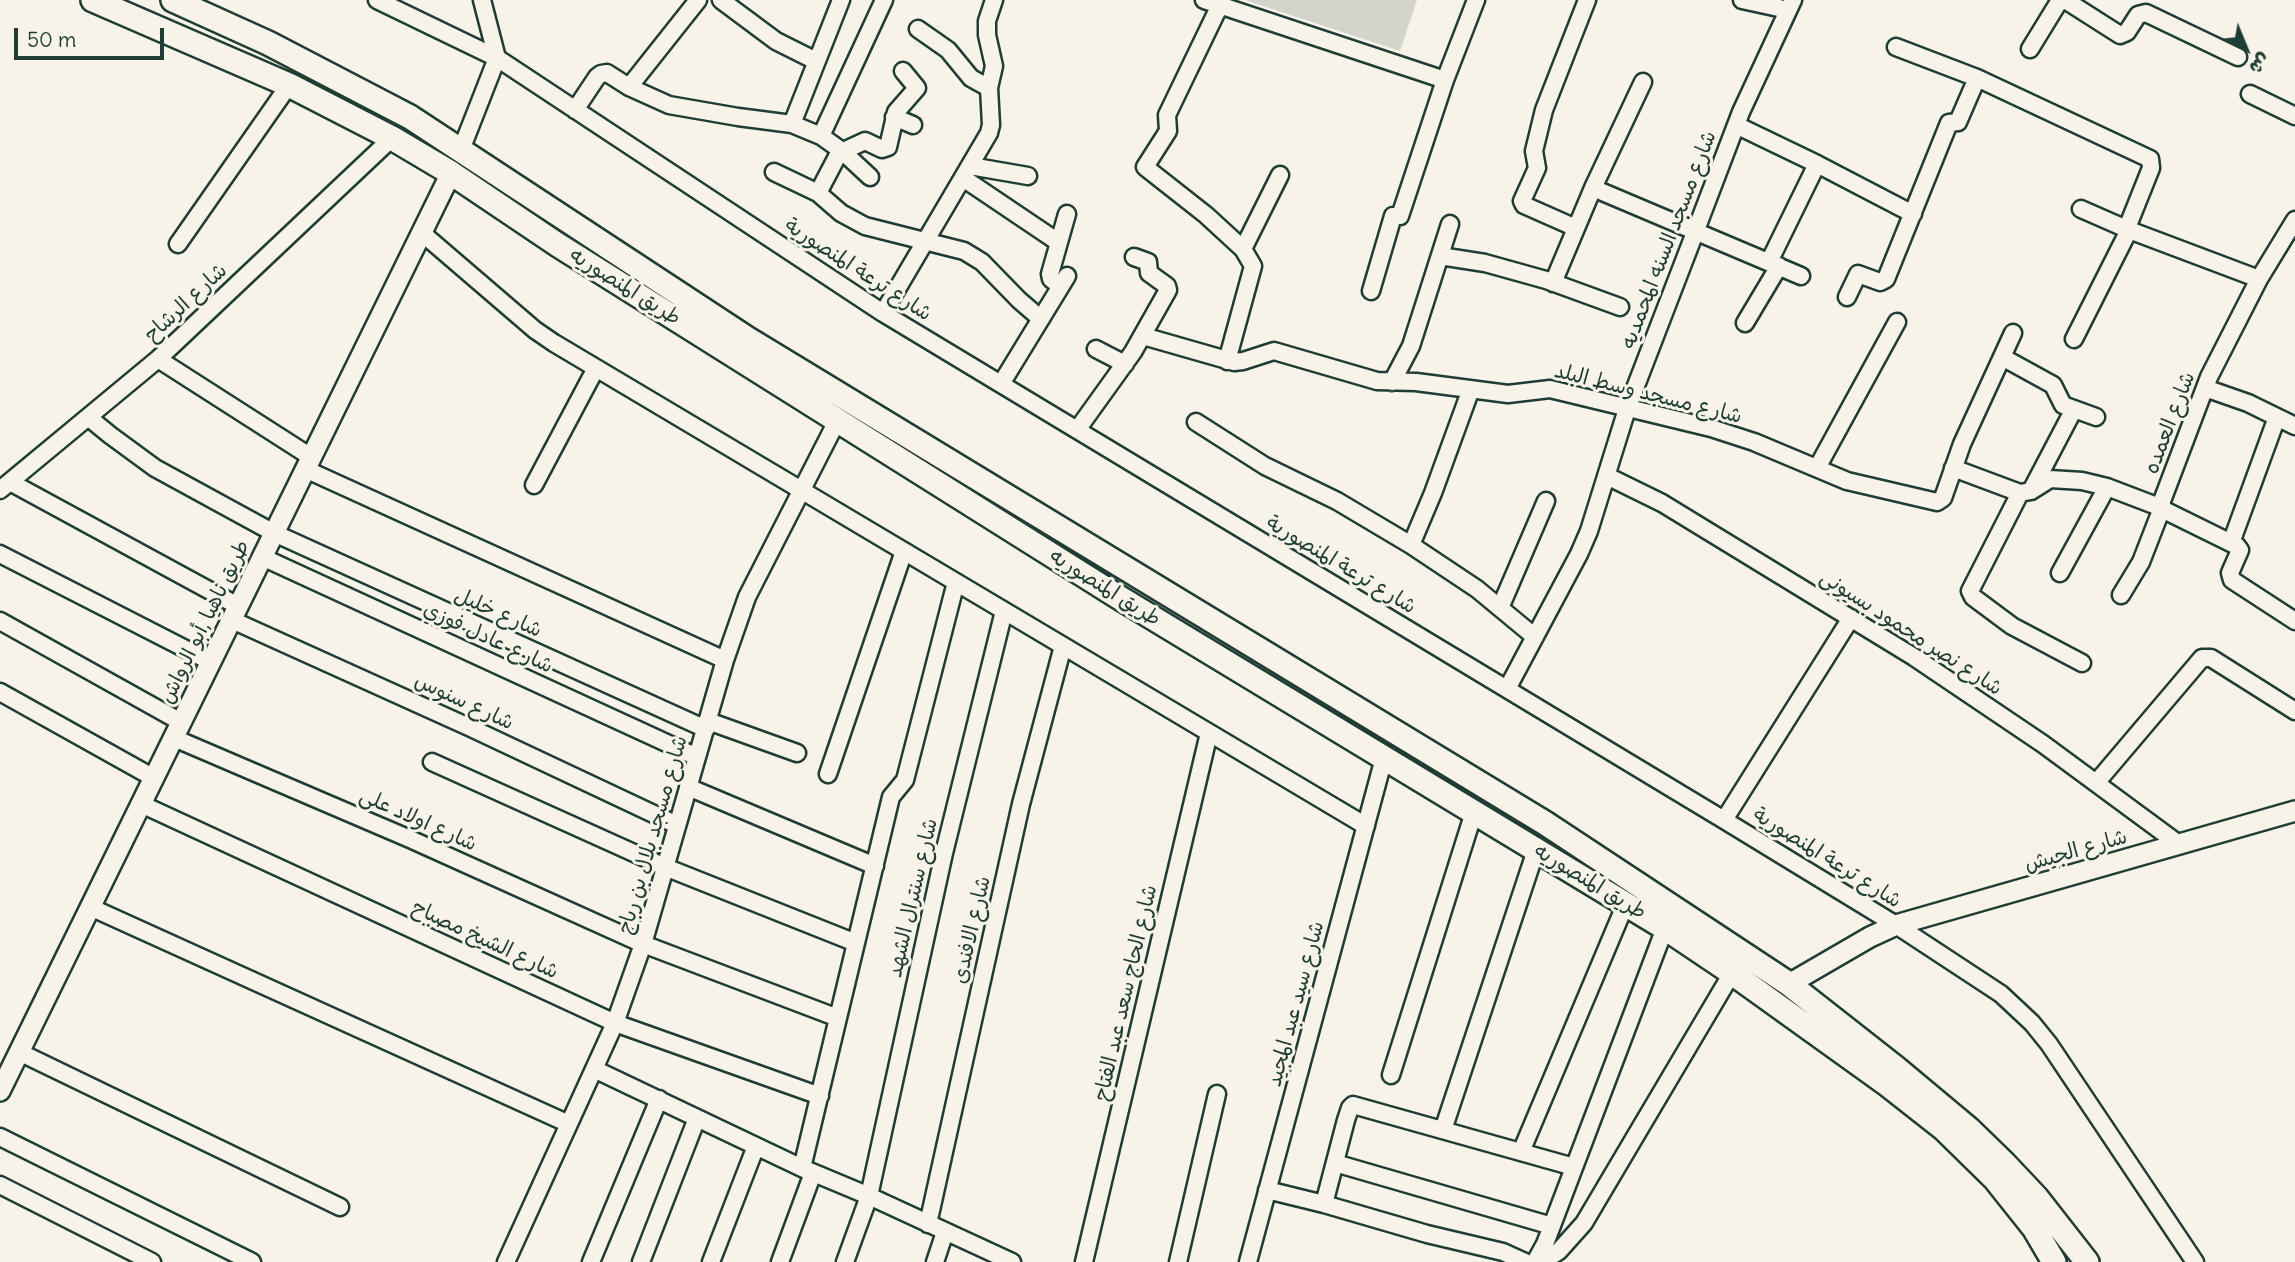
<!DOCTYPE html>
<meta charset="utf-8">
<style>
body{margin:0}
#map{position:relative;width:2295px;height:1262px;overflow:hidden;background:#f7f3e8;font-family:Delius,"Playpen Sans Arabic",sans-serif}
canvas{display:block}
.north{position:absolute;left:2211px;top:14px;width:70px;height:70px;-webkit-text-stroke:5px #f7f3e8;paint-order:stroke;rotate:137deg;font-size:19px;font-weight:700;line-height:28px;text-align:center;color:#1f3d34}
.north::after{content:'';display:block;margin:auto;width:24px;height:32px;background:#1f3d34;clip-path:polygon(50% 0,100% 100%,50% 72%,0 100%)}
.scale{position:absolute;left:14px;top:28px;width:150px;height:32px;box-sizing:border-box;border:4px solid #1f3d34;border-top:0;padding-left:9px;font-size:21px;line-height:24px;white-space:nowrap;color:#1f3d34;-webkit-text-stroke:5px #f7f3e8;paint-order:stroke}
</style>
<div id="map">
<canvas width="2295" height="1262"></canvas>
<div class="north">ش</div>
<div class="scale">50 m</div>
</div>
<script>
const c = document.querySelector('canvas').getContext('2d');
c.lineJoin = 'round';
function fillPath(path, color) { c.fillStyle = color; c.fill(path, 'evenodd'); }
const toPath = rows => new Path2D(rows.map(r => 'M' + r).join(''));
function strokePath(path, color, width, dash) { c.strokeStyle = color; c.lineWidth = width; c.lineCap = dash ? 'butt' : 'round'; c.setLineDash(dash || []); c.stroke(path); }
function drawText(font, color, halo, rows, align = 'center') {
  c.font = font + ' Delius,"Playpen Sans Arabic",sans-serif'; c.lineWidth = 6; c.setLineDash([]); c.textBaseline = 'middle'; c.strokeStyle = halo; c.fillStyle = color; for (const [text, x, y, turn = 0] of rows) {
    c.save(); c.translate(x, y); c.rotate((+turn || 0) * Math.PI / 180); c.textAlign = isNaN(turn) ? turn : align; if (halo) c.strokeText(text, 0, 0); c.fillText(text, 0, 0); c.restore();
  }
}
fillPath(toPath([
 [1245,0,1417,0,1400,51]
]), '#d3d5ca');
const minor = toPath([
 [377,0,497,58,883,313,1724,820,1896,925,2001,994,2032,1023,2049,1044,2195,1262],
 [721,0,776,41,816,61],
 [1204,0,1445,80],
 [1742,0,1788,10],
 [2065,0,2120,35,2127,32,2138,15,2146,13,2238,57],
 [1220,5,1167,115,1168,131,1145,167,1206,215,1243,249],
 [918,29,948,50,971,78,989,88],
 [1896,47,1977,78,2150,159,2151,168,2129,223,2129,230,2074,339],
 [2030,49,2060,0],
 [629,87,698,0],
 [2250,94,2295,116],
 [575,110,597,77,601,74,607,73,629,87,669,105,738,117,792,124,821,136,842,151,870,177],
 [894,117,913,125],
 [792,124,841,0],
 [1736,125,1817,164,1913,214],
 [821,136,884,0],
 [461,150,497,58,482,0],
 [970,166,1028,176],
 [774,172,818,193,841,213,865,226,964,251,982,262,1019,300,1041,319],
 [963,178,1058,242],
 [1593,188,1801,276],
 [818,193,839,153,865,141,882,149,888,147,896,112,917,88,903,71],
 [2081,209,2129,230,2259,279],
 [2295,220,2259,279,2209,377,2162,501,2162,508,2166,511,2237,546,2240,550,2230,573,2232,580,2295,621],
 [1576,228,1524,205,1522,201,1537,168,1534,151,1544,110,1587,0],
 [422,233,535,330,554,343,1366,826],
 [178,244,289,85],
 [1440,256,1485,263,1546,280,1620,307],
 [1769,262,1817,164],
 [1553,283,1593,188,1643,82],
 [1060,286,1051,279,1050,274,1067,214],
 [1371,291,1393,216,1400,216,1445,80,1476,0],
 [1847,297,1858,274,1880,282,1886,279,1949,123,1958,122,1977,78],
 [883,313,989,133,991,125,989,88,994,66,987,35,987,21,994,0],
 [1745,323,1779,266],
 [1143,336,1234,362,1243,361,1274,351,1377,381,1416,382,1508,394,1550,389,1711,428,1754,442,1847,481,1937,502,1943,498,1962,444,2013,333],
 [1096,349,1125,364],
 [2002,357,2053,385,2063,405,2096,417],
 [158,359,311,457],
 [1227,361,1253,266,1243,249,1280,175],
 [1392,382,1411,346,1450,224],
 [1001,384,1067,276],
 [2205,388,2248,403,2295,426],
 [88,417,110,435,155,468,274,533,706,729],
 [1196,422,1265,466,1337,501,1411,545,1477,589,1535,637],
 [1077,430,1133,352,1168,290,1167,286,1149,273,1148,262,1134,257],
 [1817,468,1897,322],
 [1953,468,2020,493,2031,491,2050,479,2082,481,2107,487,2162,508,2141,562,2121,595],
 [305,469,725,660],
 [1607,476,1662,503,1914,657,2043,744,2180,845],
 [10,482,238,606],
 [534,485,596,368],
 [2032,489,2074,409],
 [0,490,158,359,392,138],
 [2020,493,1970,591,1973,597,2012,626,2082,663],
 [2231,543,2277,417],
 [1411,545,1433,493,1471,389],
 [0,554,211,662],
 [262,557,697,757],
 [2060,573,2107,487],
 [1500,608,1546,501],
 [232,620,471,728,677,825],
 [0,621,181,722],
 [1507,689,1579,554,1589,531,1627,409,1696,230,1741,112,1793,0],
 [0,692,154,778],
 [708,721,797,753],
 [174,738,410,839,643,944,838,1018],
 [432,762,665,867,856,943],
 [828,774,904,551],
 [2096,783,2202,658,2211,658,2295,711],
 [688,787,875,866],
 [141,804,615,1023,820,1096],
 [1724,820,1851,618],
 [90,907,569,1124],
 [19,1052,340,1207],
 [594,1069,802,1168,869,1196,1012,1262],
 [1391,1075,1474,812],
 [1443,1130,1536,850],
 [0,1137,252,1262],
 [1521,1152,1626,903],
 [1335,1163,1552,1226],
 [802,1168,891,797,905,780,956,582],
 [0,1185,152,1262],
 [1267,1190,1324,1204,1427,1234,1503,1252,1525,1262],
 [1324,1204,1346,1120,1350,1108,1353,1105,1574,1167],
 [928,1224,1021,804,1063,646],
 [506,1262,615,1023,643,944,725,660,747,597,837,421],
 [591,1262,659,1099],
 [641,1262,697,1118],
 [711,1262,756,1146],
 [780,1262,813,1173],
 [845,1262,869,1196,944,853,1004,611],
 [935,1262,945,1232],
 [1084,1262,1209,733],
 [1178,1262,1217,1094],
 [1248,1262,1384,758],
 [1535,1262,1545,1244,1665,928],
 [1542,1262,1559,1251,1584,1223,1732,973]
]);
const tertiary = toPath([
 [1789,984,1870,937,1896,925,2295,811],
 [0,1091,451,173]
]);
const secondary = toPath([
 [93,0,289,85,392,138,451,173,558,245,1120,598,1665,928,1732,973,1888,1085,1944,1129,1995,1179,2034,1228,2054,1262],
 [173,0,268,43,410,117,748,339,1545,823,1789,984,1896,1068,1969,1129,2004,1163,2037,1198,2087,1262]
]);
strokePath(minor, '#1f3d34', 21);
strokePath(tertiary, '#1f3d34', 24);
strokePath(secondary, '#1f3d34', 28);
strokePath(minor, '#f7f3e8', 16);
strokePath(tertiary, '#f7f3e8', 19);
strokePath(secondary, '#f7f3e8', 23);
drawText('21px', '#1f3d34', '#f7f3e8', [
 ["شارع مسجد السنه المحمديه",1669,240,-69],
 ["شارع ترعة المنصورية",858,270,33],
 ["طريق المنصوريه",625,287,32],
 ["شارع الرشاح",186,303,-43],
 ["شارع مسجد وسط البلد",1648,394,14],
 ["شارع العمده",2170,423,-69],
 ["شارع ترعة المنصورية",1341,565,31],
 ["طريق المنصوريه",1105,588,32],
 ["شارع خليل",498,613,24],
 ["طريق ناهيا ,أبو الرواش",205,622,-64],
 ["شارع نصر محمود بسيونى",1911,633,33],
 ["شارع عادل فوزي",488,638,25],
 ["شارع سنوس",464,702,25],
 ["شارع اولاد على",418,820,24],
 ["شارع مسجد بلال بن رباح",653,835,-74],
 ["شارع الجيش",2076,851,-16],
 ["شارع ترعة المنصورية",1827,858,32],
 ["طريق المنصوريه",1590,882,31],
 ["شارع سنترال الشهد",913,898,-77],
 ["شارع الافندى",972,930,-77],
 ["شارع الشيخ مصباح",485,940,25],
 ["شارع الحاج سعد عبد الفتاح",1126,993,-77],
 ["شارع سيد عبد المجيد",1296,1004,-75]
]);
</script>
